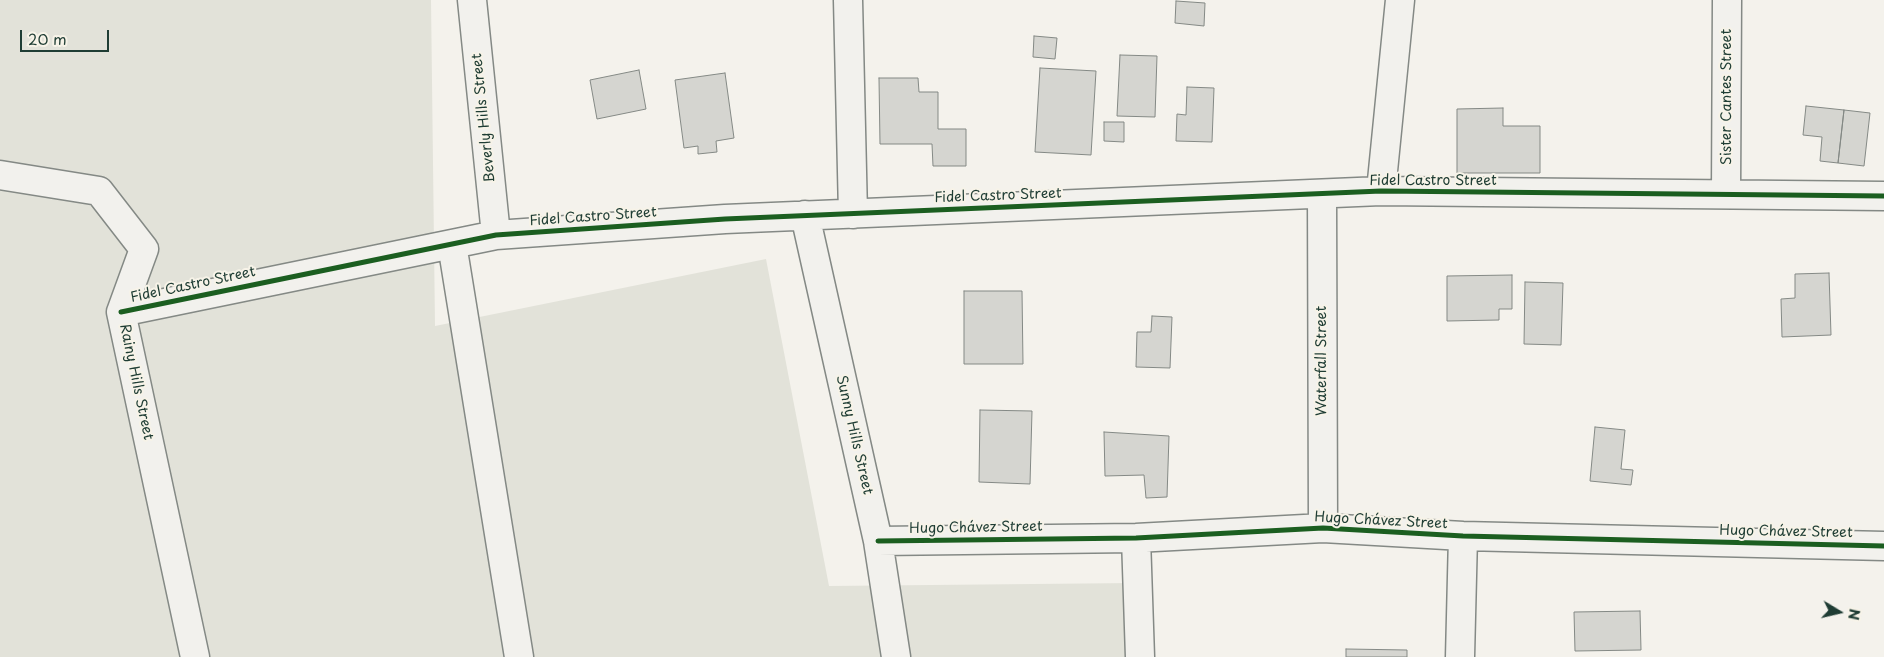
<!DOCTYPE html>
<meta charset="utf-8">
<style>
body{margin:0}
#map{position:relative;width:1884px;height:657px;overflow:hidden;background:#f4f2ec;font-family:"Playpen Sans",sans-serif}
canvas{display:block}
.north{position:absolute;left:1814px;top:587px;width:50px;height:50px;-webkit-text-stroke:4px #f7f3e8;paint-order:stroke;rotate:99deg;font-size:14px;font-weight:700;line-height:20px;text-align:center;color:#1f3d34}
.north::after{content:'';display:block;margin:auto;width:18px;height:22px;background:#1f3d34;clip-path:polygon(50% 0,100% 100%,50% 72%,0 100%)}
.scale{position:absolute;left:20px;top:30px;width:89px;height:22px;box-sizing:border-box;border:2px solid #1f3d34;border-top:0;padding-left:6px;font-size:15px;line-height:18px;white-space:nowrap;color:#1f3d34;-webkit-text-stroke:4px #f7f3e8;paint-order:stroke}
</style>
<div id="map">
<canvas width="1884" height="657"></canvas>
<div class="north">N</div>
<div class="scale">20 m</div>
</div>
<script>
const c = document.querySelector('canvas').getContext('2d');
c.lineJoin = 'round';
function fillPath(path, color) { c.fillStyle = color; c.fill(path, 'evenodd'); }
const toPath = rows => new Path2D(rows.map(r => 'M' + r).join(''));
function strokePath(path, color, width, dash) { c.strokeStyle = color; c.lineWidth = width; c.lineCap = dash ? 'butt' : 'round'; c.setLineDash(dash || []); c.stroke(path); }
function drawText(font, color, halo, rows, align = 'center') {
  c.font = font + ' "Playpen Sans",sans-serif'; c.lineWidth = 4; c.setLineDash([]); c.textBaseline = 'middle'; c.strokeStyle = halo; c.fillStyle = color; for (const [text, x, y, turn = 0] of rows) {
    c.save(); c.translate(x, y); c.rotate((+turn || 0) * Math.PI / 180); c.textAlign = isNaN(turn) ? turn : align; if (halo) c.strokeText(text, 0, 0); c.fillText(text, 0, 0); c.restore();
  }
}
fillPath(toPath([
 [0,0,431,0,435,326,766,259,829,586,1135,583,1131,657,0,657]
]), '#e2e2d9');
const building = toPath([
 [1176,1,1205,3,1204,26,1175,23,1176,1],
 [1034,36,1057,38,1055,59,1033,57,1034,36],
 [1120,55,1157,56,1155,117,1117,116,1120,55],
 [1040,68,1096,71,1091,155,1035,152,1040,68],
 [639,70,646,109,597,119,590,80,639,70],
 [725,73,734,138,716,141,717,152,698,154,698,146,684,148,675,80,725,73],
 [879,78,918,78,919,92,938,92,938,129,966,129,966,166,933,166,932,144,880,144,879,78],
 [1187,87,1214,88,1212,142,1176,141,1177,114,1186,115,1187,87],
 [1806,106,1844,110,1838,163,1820,161,1822,137,1803,135,1806,106],
 [1503,108,1503,126,1540,126,1540,173,1457,173,1457,109,1503,108],
 [1844,110,1870,113,1864,166,1838,163,1844,110],
 [1104,122,1124,122,1124,142,1104,141,1104,122],
 [1829,273,1831,335,1782,337,1781,299,1795,298,1795,274,1829,273],
 [1512,275,1512,309,1499,309,1499,320,1447,321,1447,276,1512,275],
 [1525,282,1563,283,1561,345,1524,344,1525,282],
 [964,291,1022,291,1023,364,964,364,964,291],
 [1152,316,1172,317,1170,368,1136,367,1137,332,1151,332,1152,316],
 [980,410,1032,411,1030,484,979,482,980,410],
 [1595,427,1625,430,1621,469,1633,470,1631,485,1590,481,1595,427],
 [1104,432,1169,436,1167,497,1146,498,1144,475,1105,476,1104,432],
 [1640,611,1641,650,1575,651,1574,612,1640,611],
 [1346,649,1407,650,1407,657,1346,657,1346,649]
]);
fillPath(building, '#d5d5d0');
strokePath(building, '#848985', 1);
const street = toPath([
 [472,0,496,235],
 [848,0,853,214],
 [0,175,99,191,144,249,121,312,195,657],
 [1381,191,1400,0],
 [1726,193,1727,0],
 [1322,194,1323,528],
 [805,215,878,541,896,657],
 [452,244,519,657],
 [121,312,496,235,725,219,1381,191,1884,196],
 [1136,538,1140,657],
 [878,541,1136,538,1323,528,1463,536,1884,546],
 [1460,657,1463,536]
]);
strokePath(street, '#848985', 31);
strokePath(street, '#f2f1ed', 28);
strokePath(toPath([
 [121,312,496,235,725,219,1381,191,1884,196],
 [878,541,1136,538,1323,528,1463,536,1884,546]
]), '#1b5e20', 5);
drawText('14px', '#1f3d34', '#f7f3e8', [
 ["Sister Cantes Street",1727,97,-90],
 ["Beverly Hills Street",484,118,-96],
 ["Fidel Castro Street",1433,181],
 ["Fidel Castro Street",998,196,-2],
 ["Fidel Castro Street",593,217,-4],
 ["Fidel Castro Street",193,285,-12],
 ["Waterfall Street",1322,361,-90],
 ["Rainy Hills Street",136,382,78],
 ["Sunny Hills Street",854,435,77],
 ["Hugo Chávez Street",1381,521,3],
 ["Hugo Chávez Street",976,528,-1],
 ["Hugo Chávez Street",1786,532,1]
]);
</script>
